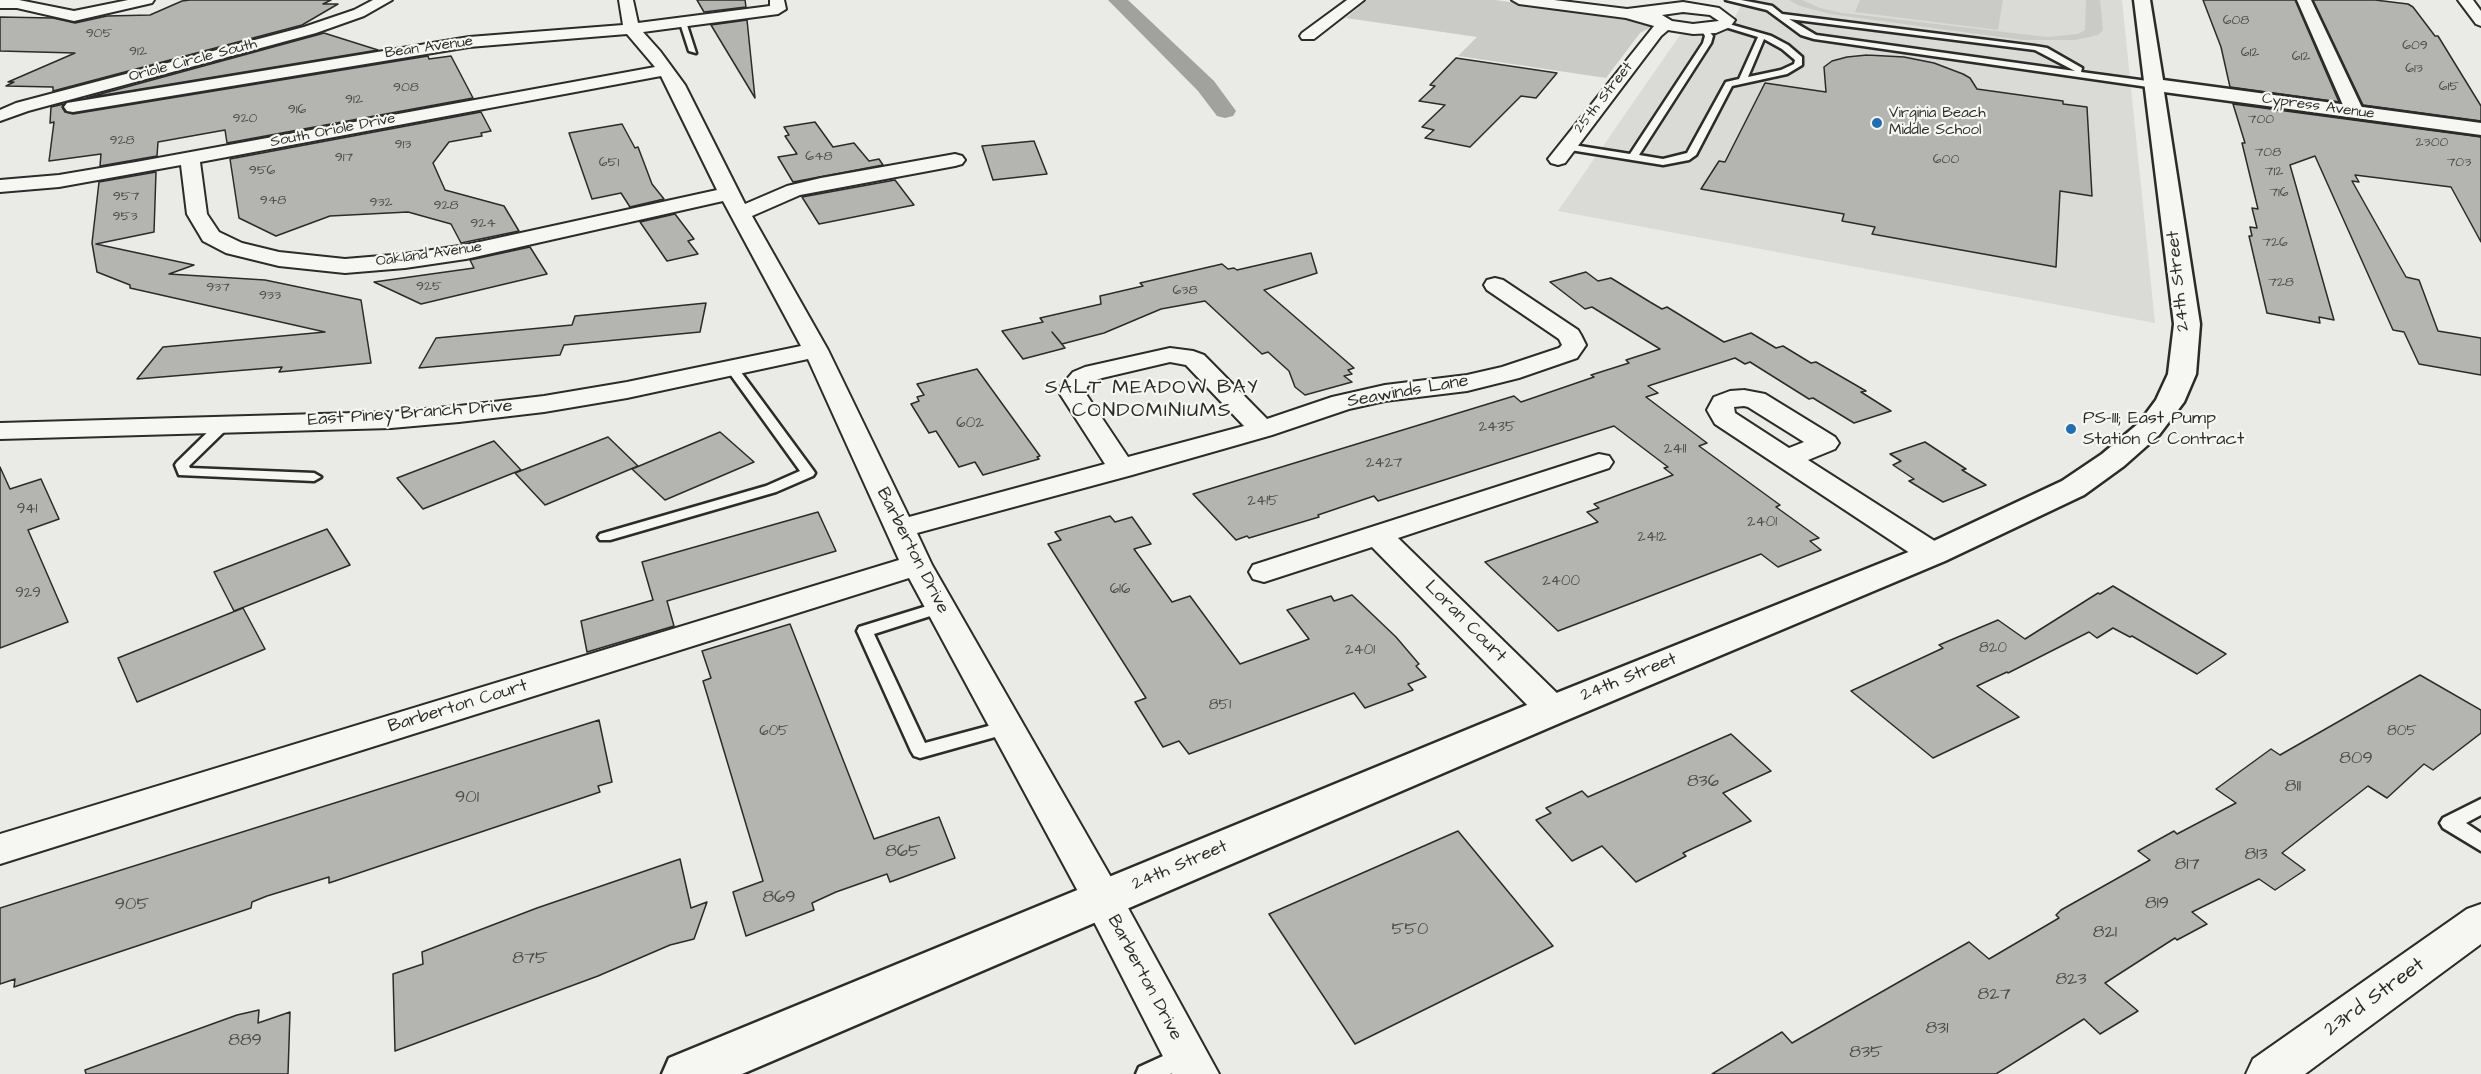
<!DOCTYPE html>
<style>
body{margin:0}
canvas{display:block;background:#eaeae6}
</style>
<canvas width="2481" height="1074"></canvas>
<script>
const c = document.querySelector('canvas').getContext('2d');
c.lineJoin = 'round';
function fillPath(path, color) { c.fillStyle = color; c.fill(path, 'evenodd'); }
const toPath = rows => new Path2D(rows.map(r => 'M' + r).join(''));
function strokePath(path, color, width, dash) { c.strokeStyle = color; c.lineWidth = width; c.lineCap = dash ? 'butt' : 'round'; c.setLineDash(dash || []); c.stroke(path); }
function drawText(font, color, halo, rows, align = 'center') {
  c.font = font + ' "Architects Daughter",sans-serif'; c.lineWidth = 4.5; c.setLineDash([]); c.textBaseline = 'middle'; c.strokeStyle = halo; c.fillStyle = color; for (const [text, x, y, turn = 0] of rows) {
    c.save(); c.translate(x, y); c.rotate((+turn || 0) * Math.PI / 180); c.textAlign = isNaN(turn) ? turn : align; if (halo) c.strokeText(text, 0, 0); c.fillText(text, 0, 0); c.restore();
  }
}
fillPath(toPath([
 [1744,0,2122,0,2155,323,1558,211,1680,35,1713,31,1731,24]
]), '#dadad6');
fillPath(toPath([
 [1367,0,1495,0,1642,19,1655,25,1640,33,1606,78,1458,56,1477,37,1346,18],
 [1789,0,1802,0,1820,8,1842,13,2047,37,2078,34,2085,30,2086,0,2100,0,2103,30,2098,35,2075,40,2023,40,1830,14,1800,6],
 [1860,0,2003,0,1998,30,1855,12]
]), '#cacac7');
fillPath(toPath([
 [1108,0,1128,0,1214,81,1236,111,1233,116,1225,118,1217,116,1198,91,1108,0]
]), '#a1a19e');
const building = toPath([
 [190,0,331,0,323,4,338,4,302,25,53,91,53,87,6,86,14,82,8,82,75,53,0,51,0,17,53,18,75,23,107,16,150,15,182,1,190,0],
 [697,0,745,0,746,7,704,12,697,0],
 [2203,0,2295,0,2339,102,2230,87,2221,47,2203,0],
 [2313,0,2375,0,2408,4,2413,7,2435,36,2438,36,2481,106,2481,121,2363,105,2313,0],
 [747,20,755,98,711,25,747,20],
 [324,33,378,50,86,98,317,35,324,33],
 [1867,55,1904,57,1934,63,1963,74,1970,78,1977,89,2063,101,2063,104,2087,107,2092,196,2060,191,2056,267,1872,234,1875,227,1842,221,1844,214,1701,189,1719,161,1725,162,1765,83,1826,92,1824,67,1832,61,1847,57,1867,55],
 [428,56,429,59,451,56,473,98,227,143,225,130,158,142,157,156,100,166,101,154,49,161,54,122,50,123,51,107,64,104,62,107,65,112,73,114,428,56],
 [1456,58,1557,73,1536,98,1521,96,1470,147,1425,138,1434,130,1422,127,1445,105,1419,101,1435,86,1430,85,1456,58],
 [2233,104,2481,137,2481,242,2451,187,2355,175,2359,182,2352,181,2406,277,2419,280,2438,331,2481,338,2481,375,2419,364,2404,332,2393,330,2315,156,2290,165,2334,320,2319,317,2320,323,2267,313,2249,236,2252,236,2250,227,2257,228,2252,208,2258,209,2242,143,2245,143,2233,104],
 [481,112,491,131,481,133,482,136,449,142,433,163,445,190,504,206,519,231,461,243,451,224,408,212,330,216,276,236,239,218,230,159,481,112],
 [815,122,833,147,854,143,869,161,879,159,883,165,793,182,778,157,797,154,785,136,789,135,784,127,815,122],
 [622,124,635,148,638,147,652,184,664,199,630,207,621,193,592,199,569,133,622,124],
 [1034,141,1047,174,993,180,982,146,1034,141],
 [156,172,154,232,96,244,194,265,169,274,265,280,361,300,371,363,279,372,282,367,137,379,163,347,325,332,130,288,130,285,97,272,92,243,99,182,156,172],
 [895,180,914,205,819,224,802,197,895,180],
 [675,214,694,239,688,241,698,254,667,261,640,222,675,214],
 [530,247,547,274,421,304,374,282,474,268,470,260,530,247],
 [1311,253,1317,273,1264,290,1354,368,1348,370,1352,374,1344,376,1352,382,1305,395,1295,387,1289,371,1279,362,1268,352,1262,354,1205,301,1161,309,1104,333,1062,344,1052,332,1065,348,1023,359,1002,331,1043,322,1040,318,1101,304,1100,296,1143,286,1140,283,1222,264,1228,269,1234,268,1237,270,1311,253],
 [1586,272,1598,281,1611,278,1650,302,1662,309,1667,307,1724,342,1751,333,1776,348,1783,346,1811,363,1816,362,1866,391,1861,392,1891,411,1854,423,1813,398,1809,399,1750,362,1745,364,1735,358,1648,386,1658,393,1646,397,1707,443,1699,446,1780,505,1776,507,1819,538,1810,541,1821,550,1778,567,1761,554,1558,631,1485,562,1598,522,1587,512,1599,508,1594,504,1673,475,1664,468,1668,467,1614,426,1378,501,1374,496,1318,515,1319,517,1249,538,1247,536,1236,540,1193,494,1514,396,1521,402,1594,377,1591,375,1629,363,1626,360,1660,349,1592,307,1585,309,1550,282,1586,272],
 [706,303,700,332,564,345,560,355,419,368,436,338,572,325,575,316,706,303],
 [977,369,1040,456,1037,457,1039,459,983,475,975,462,959,467,936,431,929,433,911,404,919,401,917,397,924,395,917,384,977,369],
 [720,432,754,462,665,500,632,469,720,432],
 [608,437,638,466,545,505,515,473,608,437],
 [494,441,521,470,423,509,397,478,494,441],
 [1925,442,1966,469,1962,470,1986,485,1943,502,1909,481,1914,479,1893,465,1901,461,1890,454,1925,442],
 [0,467,10,489,41,479,59,519,28,530,68,622,0,648,0,467],
 [818,512,836,551,667,601,674,626,587,652,581,621,653,600,642,562,818,512],
 [1110,516,1115,522,1132,517,1151,544,1134,549,1172,602,1190,596,1240,664,1309,639,1287,610,1331,596,1334,601,1352,595,1396,637,1419,664,1416,666,1426,677,1408,684,1413,690,1365,708,1354,693,1189,754,1179,741,1163,747,1135,702,1146,698,1048,544,1061,540,1055,532,1110,516],
 [327,529,350,565,234,611,214,572,327,529],
 [2113,586,2226,654,2197,674,2132,636,2130,637,2113,628,2097,638,2089,632,2008,673,2007,672,1977,686,2019,717,1933,758,1851,691,1943,648,1939,645,1998,620,2025,639,2098,593,2100,594,2113,586],
 [243,608,265,649,137,702,118,658,243,608],
 [790,624,874,839,939,817,955,858,890,882,887,874,836,892,812,903,814,910,746,936,733,892,763,881,703,681,711,678,702,651,790,624],
 [2420,675,2481,710,2481,733,2433,770,2424,764,2387,798,2368,786,2282,853,2305,870,2275,890,2259,879,2192,912,2207,924,2177,940,2175,938,2105,983,2138,1011,2100,1034,2084,1019,1996,1074,1712,1074,1782,1032,1792,1043,1969,942,1989,959,2059,918,2056,915,2061,910,2150,860,2138,851,2174,831,2177,834,2236,803,2216,789,2271,749,2280,755,2420,675],
 [599,720,612,782,598,786,600,792,329,883,329,877,267,896,252,902,251,908,14,987,15,979,0,984,0,908,599,720],
 [1731,734,1771,771,1723,793,1751,821,1683,853,1686,856,1636,882,1602,846,1572,861,1536,820,1551,813,1546,808,1582,791,1588,797,1731,734],
 [1458,831,1553,946,1355,1044,1269,914,1458,831],
 [680,859,691,908,707,902,694,939,670,945,598,976,395,1051,393,974,423,964,422,952,537,908,680,859],
 [259,1010,258,1023,290,1012,288,1074,86,1074,85,1070,237,1015,259,1010]
]);
fillPath(building, '#b4b4b1');
strokePath(building, '#2b2b2b', 1.5);
const service = toPath([
 [1726,0,1741,0,1772,6,1782,14,2035,46,2047,48,2082,68,2081,72,2155,82,2159,85,2155,88,1814,39,1801,35,1767,10,1726,0],
 [1789,19,2035,50,2075,71,1816,35,1789,19],
 [679,20,686,22,696,53,689,51,679,20],
 [1722,22,1771,36,1788,45,1802,57,1802,65,1787,74,1732,86,1696,155,1689,160,1663,165,1564,149,1562,147,1567,144,1630,154,1703,43,1705,36,1701,29,1705,27,1713,36,1711,43,1639,155,1663,159,1687,153,1726,82,1739,79,1758,37,1722,26,1722,22],
 [1764,39,1782,49,1795,60,1794,64,1781,70,1748,77,1764,39],
 [731,363,735,364,813,470,815,473,813,476,776,492,610,540,600,540,598,537,600,534,766,486,800,471,725,367,731,363],
 [224,420,231,424,229,427,189,466,190,468,314,473,321,477,314,481,179,475,175,465,177,462,219,421,224,420],
 [940,602,946,603,948,607,946,611,874,634,925,743,1007,721,1013,722,1016,727,1013,732,920,758,914,756,911,751,857,631,859,627,940,602],
 [2481,799,2481,815,2466,823,2481,833,2481,851,2443,828,2440,823,2443,818,2481,799],
 [1185,1046,1193,1049,1196,1056,1193,1063,1170,1074,1136,1074,1139,1067,1185,1046]
]);
const minor = toPath([
 [0,0,19,0,74,11,128,0,154,0,152,3,74,21,17,8,0,8,0,0],
 [373,0,392,0,364,16,316,33,28,111,0,121,0,110,16,103,304,27,354,10,373,0],
 [619,0,633,0,638,23,770,6,770,0,784,0,786,9,778,14,643,32,660,51,685,85,745,204,787,186,821,178,955,154,962,156,965,160,962,164,955,166,800,195,752,216,828,350,909,517,1105,464,1060,394,1061,386,1073,372,1085,367,1170,348,1193,351,1204,355,1267,419,1332,397,1385,385,1467,375,1502,367,1559,348,1562,345,1559,339,1487,290,1484,285,1487,280,1495,278,1503,280,1578,330,1581,335,1586,345,1577,358,1519,378,1467,391,1385,401,1349,409,1272,435,1132,475,917,533,932,565,1116,886,1219,1074,1172,1074,1088,910,909,578,0,864,0,834,899,560,808,359,627,398,544,412,459,422,391,428,0,439,0,423,391,412,459,406,544,396,627,382,801,346,723,201,466,259,405,268,345,273,279,266,226,253,203,241,187,214,181,165,59,187,0,192,0,180,59,175,136,162,655,67,627,34,469,47,73,112,67,111,64,107,67,103,73,102,469,37,623,25,619,0],
 [661,76,717,190,466,245,405,254,345,259,279,252,242,243,219,232,207,214,200,162,661,76],
 [1170,362,1186,365,1244,426,1128,457,1086,394,1087,387,1091,382,1102,378,1170,362],
 [1347,0,1364,0,1314,39,1302,39,1300,36,1302,33,1347,0],
 [1512,0,1554,0,1627,9,1683,2,1719,8,1735,20,1730,27,1716,33,1693,34,1668,30,1661,36,1565,163,1558,165,1551,163,1548,159,1654,26,1626,18,1519,4,1512,0],
 [1683,12,1710,15,1719,21,1693,24,1672,21,1662,15,1683,12],
 [2297,0,2311,0,2364,112,2361,116,2355,117,2349,116,2346,112,2297,0],
 [2458,0,2473,0,2481,11,2481,26,2476,24,2458,0],
 [1744,390,1765,394,1835,437,1839,443,1835,449,1808,460,1944,547,1948,554,1944,561,1933,564,1922,561,1715,424,1707,410,1714,397,1730,391,1744,390],
 [1744,406,1748,407,1804,442,1789,448,1735,413,1734,407,1744,406],
 [1599,454,1609,456,1613,462,1609,468,1398,538,1565,701,1570,710,1565,719,1553,722,1541,719,1372,547,1264,582,1253,579,1249,572,1253,565,1599,454],
 [2481,904,2481,944,2305,1074,2246,1074,2253,1059,2467,909,2481,904]
]);
const tertiary = toPath([
 [2134,0,2150,0,2163,80,2481,123,2481,135,2164,92,2200,324,2196,374,2184,402,2159,435,2124,466,2084,495,1945,561,1567,720,742,1074,662,1074,669,1058,1539,700,1921,547,2062,481,2102,454,2139,423,2156,400,2168,374,2174,324,2134,0]
]);
strokePath(service, '#2b2b2b', 5);
strokePath(minor, '#2b2b2b', 4);
strokePath(tertiary, '#2b2b2b', 5);
fillPath(service, '#f6f6f2');
fillPath(minor, '#f6f6f2');
fillPath(tertiary, '#f6f6f2');
for (const [x, y, r, color] of [
 [1877,123,6,"#1f6fb2"],
 [2071,429,6,"#1f6fb2"]
]) { const dot = new Path2D(); dot.arc(x, y, r, 0, 2 * Math.PI); c.fillStyle = color; c.fill(dot); strokePath(dot, '#f6f6f2', 2); }
drawText('14px', '#4d4d4c', null, [
 ["608",2236,21],
 ["905",99,34],
 ["609",2415,46],
 ["912",138,52],
 ["612",2250,53],
 ["612",2301,57],
 ["613",2414,69],
 ["615",2449,87],
 ["908",406,88],
 ["912",354,100],
 ["916",297,110],
 ["920",245,119],
 ["700",2261,120],
 ["928",122,141],
 ["2300",2432,143],
 ["913",403,145],
 ["708",2268,153],
 ["648",819,157],
 ["917",344,158],
 ["600",1946,160],
 ["651",609,163],
 ["703",2459,163],
 ["956",262,171],
 ["712",2274,172],
 ["716",2279,193],
 ["957",126,197],
 ["948",273,201],
 ["932",381,203],
 ["928",446,206],
 ["953",125,217],
 ["924",483,224],
 ["726",2275,243],
 ["728",2281,283],
 ["925",429,287],
 ["937",218,288],
 ["638",1185,291],
 ["933",270,296]
]);
drawText('15px', '#2b2b2b', '#f6f6f2', [
 ["Bean Avenue",429,48,-8],
 ["Oriole Circle South",193,61,-15],
 ["25th Street",1604,98,-52],
 ["Cypress Avenue",2318,107,8],
 ["South Oriole Drive",333,131,-11],
 ["Oakland Avenue",429,255,-8]
]);
drawText('15px', '#2b2b2b', '#f6f6f2', [
 ["Virginia Beach",1889,114],
 ["Middle School",1889,131]
], 'left');
drawText('15px', '#4d4d4c', null, [
 ["602",970,424],
 ["2435",1497,428],
 ["2411",1675,450],
 ["2427",1384,464],
 ["2415",1263,502],
 ["941",27,510],
 ["2401",1762,523],
 ["2412",1652,538],
 ["2400",1561,582],
 ["616",1120,590],
 ["929",28,594],
 ["820",1993,649],
 ["2401",1360,651],
 ["851",1220,706],
 ["605",774,732],
 ["805",2402,732]
]);
drawText('18px', '#2b2b2b', '#f6f6f2', [
 ["24th Street",2179,281,-96],
 ["Seawinds Lane",1408,392,-10],
 ["East Piney Branch Drive",410,414,-4],
 ["Barberton Drive",912,551,63],
 ["Loran Court",1465,622,45],
 ["24th Street",1629,678,-22],
 ["Barberton Court",458,707,-17],
 ["24th Street",1180,866,-23],
 ["Barberton Drive",1144,978,62]
]);
drawText('18px', '#2b2b2b', '#f6f6f2', [
 ["PS-111; East Pump",2083,419],
 ["Station C Contract",2083,440]
], 'left');
drawText('18px', '#4d4d4c', null, [
 ["809",2356,759],
 ["836",1703,782],
 ["811",2293,787],
 ["901",467,798],
 ["865",903,852],
 ["813",2256,855],
 ["817",2187,865],
 ["869",779,898],
 ["819",2157,904],
 ["905",132,905],
 ["550",1410,930],
 ["821",2105,933],
 ["875",530,959],
 ["823",2071,980],
 ["827",1994,995],
 ["831",1937,1029],
 ["889",245,1041],
 ["835",1866,1053]
]);
c.letterSpacing = '1.5px';
drawText('20px', '#2b2b2b', '#f6f6f2', [
 ["SALT MEADOW BAY",1152,389],
 ["CONDOMINIUMS",1152,412]
]);
c.letterSpacing = '0px';
drawText('21px', '#2b2b2b', '#f6f6f2', [
 ["23rd Street",2375,998,-36]
]);
</script>
